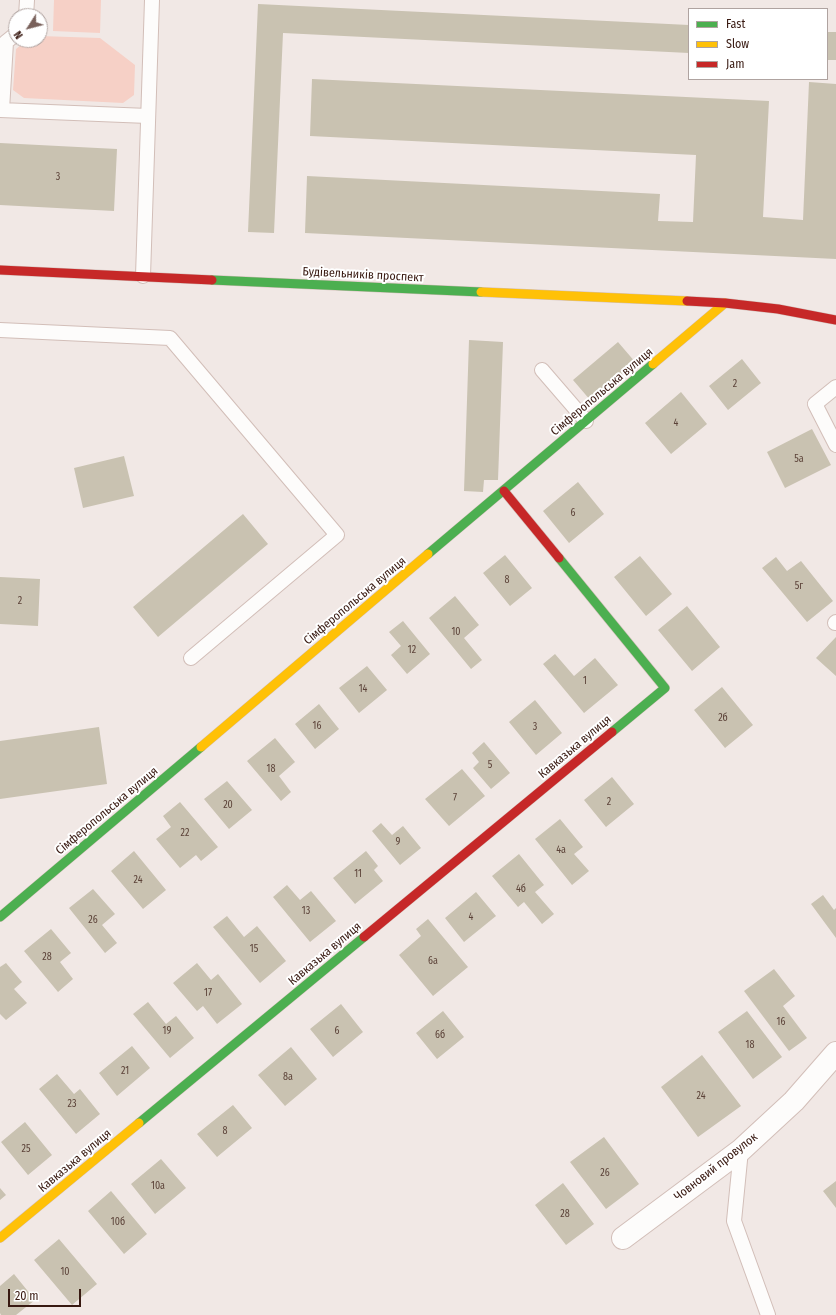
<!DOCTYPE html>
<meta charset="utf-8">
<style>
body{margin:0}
#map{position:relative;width:836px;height:1315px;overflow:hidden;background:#f1e8e5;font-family:"Fira Sans Condensed",sans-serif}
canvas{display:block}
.legend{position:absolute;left:688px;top:8px;width:140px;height:72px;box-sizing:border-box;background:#fff;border:1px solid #afa3a0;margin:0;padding:5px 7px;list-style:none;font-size:12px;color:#381911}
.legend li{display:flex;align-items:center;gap:8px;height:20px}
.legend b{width:20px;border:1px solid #afa3a0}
.north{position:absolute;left:8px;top:8px;width:40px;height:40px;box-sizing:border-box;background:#fff;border:1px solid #afa3a0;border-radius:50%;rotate:234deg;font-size:11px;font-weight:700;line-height:16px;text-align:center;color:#381911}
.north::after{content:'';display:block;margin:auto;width:14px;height:18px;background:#79615b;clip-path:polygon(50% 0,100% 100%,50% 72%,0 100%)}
.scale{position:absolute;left:8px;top:1289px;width:73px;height:18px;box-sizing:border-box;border:2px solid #381911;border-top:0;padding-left:5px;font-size:12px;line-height:14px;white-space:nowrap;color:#381911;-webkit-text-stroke:3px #fff;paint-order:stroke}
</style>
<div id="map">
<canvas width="836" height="1315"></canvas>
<ul class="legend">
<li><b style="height:5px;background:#4caf50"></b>Fast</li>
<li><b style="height:5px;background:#ffc107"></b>Slow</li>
<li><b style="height:5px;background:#c62828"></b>Jam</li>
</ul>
<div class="north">N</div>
<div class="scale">20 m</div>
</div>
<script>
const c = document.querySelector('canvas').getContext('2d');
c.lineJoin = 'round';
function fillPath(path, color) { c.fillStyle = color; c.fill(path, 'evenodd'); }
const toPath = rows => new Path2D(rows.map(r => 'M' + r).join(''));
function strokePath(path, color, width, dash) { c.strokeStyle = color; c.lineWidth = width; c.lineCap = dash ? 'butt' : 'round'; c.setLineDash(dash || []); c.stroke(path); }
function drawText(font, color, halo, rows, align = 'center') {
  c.font = font + ' "Fira Sans Condensed",sans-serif'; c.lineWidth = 4; c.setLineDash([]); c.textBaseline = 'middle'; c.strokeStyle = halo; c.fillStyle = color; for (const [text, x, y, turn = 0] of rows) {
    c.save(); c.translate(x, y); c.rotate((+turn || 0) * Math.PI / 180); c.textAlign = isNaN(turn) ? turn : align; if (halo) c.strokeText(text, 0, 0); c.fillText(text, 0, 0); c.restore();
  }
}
fillPath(toPath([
 [54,0,101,0,100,33,53,31],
 [40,36,100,38,135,65,134,95,123,103,24,98,13,90,16,49,27,40,40,40]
]), '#f6d0c6');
fillPath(toPath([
 [258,4,689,25,689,53,283,33,274,233,248,232],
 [827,32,836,32,836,60,827,60],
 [312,79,769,101,763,217,803,220,809,82,836,84,836,259,305,233,307,176,660,194,658,221,693,222,696,155,310,136],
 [0,143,117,149,114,211,0,205],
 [469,340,503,342,498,480,484,480,483,492,464,491],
 [618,342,636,363,591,401,573,380],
 [742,359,761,383,728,410,709,386],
 [681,392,707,424,671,454,645,423],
 [812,429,831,465,785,488,767,452],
 [124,456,134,496,83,508,74,468],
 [578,482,604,514,569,543,543,511],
 [243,514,268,544,158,637,133,607],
 [505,555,532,588,510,606,483,573],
 [640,556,672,594,646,616,614,577],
 [776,557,787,571,801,561,833,601,807,622,762,568],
 [0,577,40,579,38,626,0,624],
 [455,596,479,625,464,638,482,660,471,669,429,618],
 [687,606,720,647,692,671,658,630],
 [403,621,430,654,407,674,391,655,401,646,389,632],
 [836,637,836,676,816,658],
 [555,654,574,676,595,658,618,685,584,713,543,664],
 [367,666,387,690,359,713,339,688],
 [722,687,753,725,725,748,694,710],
 [535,700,562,733,536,755,509,722],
 [319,704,339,729,315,749,295,724],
 [99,727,107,784,0,799,0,741],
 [275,738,295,762,279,776,291,792,281,801,247,761],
 [484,742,510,773,491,789,473,768,479,762,472,753],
 [462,769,485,796,449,826,425,799],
 [612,777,634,804,606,827,584,800],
 [227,781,252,810,229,829,204,799],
 [180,802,218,847,201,861,196,855,180,868,156,839,171,827,163,816],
 [560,819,583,847,574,854,589,871,572,885,535,839],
 [381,823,392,835,403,826,421,848,400,865,372,831],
 [134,851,166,890,143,909,111,871],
 [366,851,378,866,374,870,383,881,355,904,333,878],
 [519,854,544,885,535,892,554,914,542,924,524,902,518,907,492,876],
 [287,885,300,900,311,891,336,921,310,942,273,897],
 [93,889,115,914,102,925,117,943,105,953,69,908],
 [476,892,496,916,464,942,445,918],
 [823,895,834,910,836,908,836,938,811,904],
 [227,916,244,937,257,926,286,961,260,983,213,927],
 [428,919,468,967,433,996,399,955,421,936,416,929],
 [51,929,71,953,60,962,73,979,58,992,24,951],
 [6,963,22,982,14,989,27,1003,6,1020,0,1014,0,967],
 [197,963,211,980,218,974,242,1004,217,1024,203,1006,197,1011,173,983],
 [774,969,795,996,783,1006,807,1038,789,1051,744,991],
 [148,1002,166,1024,176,1016,194,1038,170,1058,133,1014],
 [341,1004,363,1032,333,1057,310,1029],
 [443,1011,464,1037,437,1059,416,1033],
 [747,1011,782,1057,753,1079,718,1032],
 [132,1046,150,1068,117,1096,99,1073],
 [291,1047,317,1079,285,1106,258,1075],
 [702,1055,741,1106,698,1137,661,1087],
 [57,1074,74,1094,80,1089,100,1114,76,1134,39,1089],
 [233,1105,252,1128,217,1157,197,1134],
 [25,1122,52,1155,28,1175,1,1142],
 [604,1137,639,1184,606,1209,570,1162],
 [161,1159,186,1188,155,1214,131,1184],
 [836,1181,836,1208,823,1191],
 [563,1183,594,1224,566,1245,535,1205],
 [0,1188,6,1195,0,1200],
 [111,1191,147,1234,124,1254,88,1211],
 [59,1239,97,1284,72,1305,34,1260],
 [14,1274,35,1300,16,1315,1,1315,0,1313,0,1286]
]), '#c9c2b1');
const lane = toPath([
 [26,16,27,0],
 [0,110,148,116],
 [2,110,6,42,16,34],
 [143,276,152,0],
 [0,330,170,338,337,535,191,658],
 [542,370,586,421],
 [836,387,815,404,836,445],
 [835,623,836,622],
 [741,1150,734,1221,768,1315]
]);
const street = toPath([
 [623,1238,741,1150,794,1101,836,1053]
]);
const fast = toPath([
 [212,280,481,292],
 [428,554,653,364],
 [559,558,665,688,612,732],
 [0,917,201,747],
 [139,1123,364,937]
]);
const slow = toPath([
 [481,292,687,301],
 [653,364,725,303],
 [201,747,428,554],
 [0,1238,139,1123]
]);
const jam = toPath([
 [0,270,212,280],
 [687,301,725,303,778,309,836,320],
 [504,491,559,558],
 [364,937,612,732]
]);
strokePath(lane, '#d2beb8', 16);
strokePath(street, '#d2beb8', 24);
strokePath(fast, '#d2beb8', 10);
strokePath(slow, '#d2beb8', 10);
strokePath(jam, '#d2beb8', 10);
strokePath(lane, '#fdfcfb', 14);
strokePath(street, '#fdfcfb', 22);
strokePath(fast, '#4caf50', 9);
strokePath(slow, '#ffc107', 9);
strokePath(jam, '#c62828', 9);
drawText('10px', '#5c4339', null, [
 ["3",58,177],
 ["2",735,384],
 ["4",676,423],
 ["5а",799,459],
 ["6",573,513],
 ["8",507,580],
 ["5г",799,586],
 ["2",20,601],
 ["10",456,632],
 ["12",412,650],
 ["1",585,681],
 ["14",363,689],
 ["2б",723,718],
 ["16",317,726],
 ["3",535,727],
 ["5",490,765],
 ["18",271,769],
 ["7",455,798],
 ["2",609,802],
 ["20",228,805],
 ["22",185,833],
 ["9",398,842],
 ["4а",561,850],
 ["11",358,874],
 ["24",138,880],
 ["4б",521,889],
 ["13",306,911],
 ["4",471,917],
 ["26",93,920],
 ["15",254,949],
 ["28",47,957],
 ["6а",433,961],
 ["17",208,993],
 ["16",781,1022],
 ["19",167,1031],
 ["6",337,1031],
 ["6б",440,1035],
 ["18",750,1045],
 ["21",125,1071],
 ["8а",288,1077],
 ["24",701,1096],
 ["23",72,1104],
 ["8",225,1131],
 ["25",26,1149],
 ["26",605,1173],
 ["10а",158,1186],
 ["28",565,1214],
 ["10б",118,1222],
 ["10",65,1272]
]);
drawText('12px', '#381911', '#fff', [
 ["Будівельників проспект",363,275,3],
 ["Сімферопольська вулиця",602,392,-40],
 ["Сімферопольська вулиця",355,601,-40],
 ["Кавказька вулиця",575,747,-40],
 ["Сімферопольська вулиця",107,811,-40],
 ["Кавказька вулиця",325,954,-40],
 ["Кавказька вулиця",75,1161,-40],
 ["Човновий провулок",716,1167,-38]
]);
</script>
